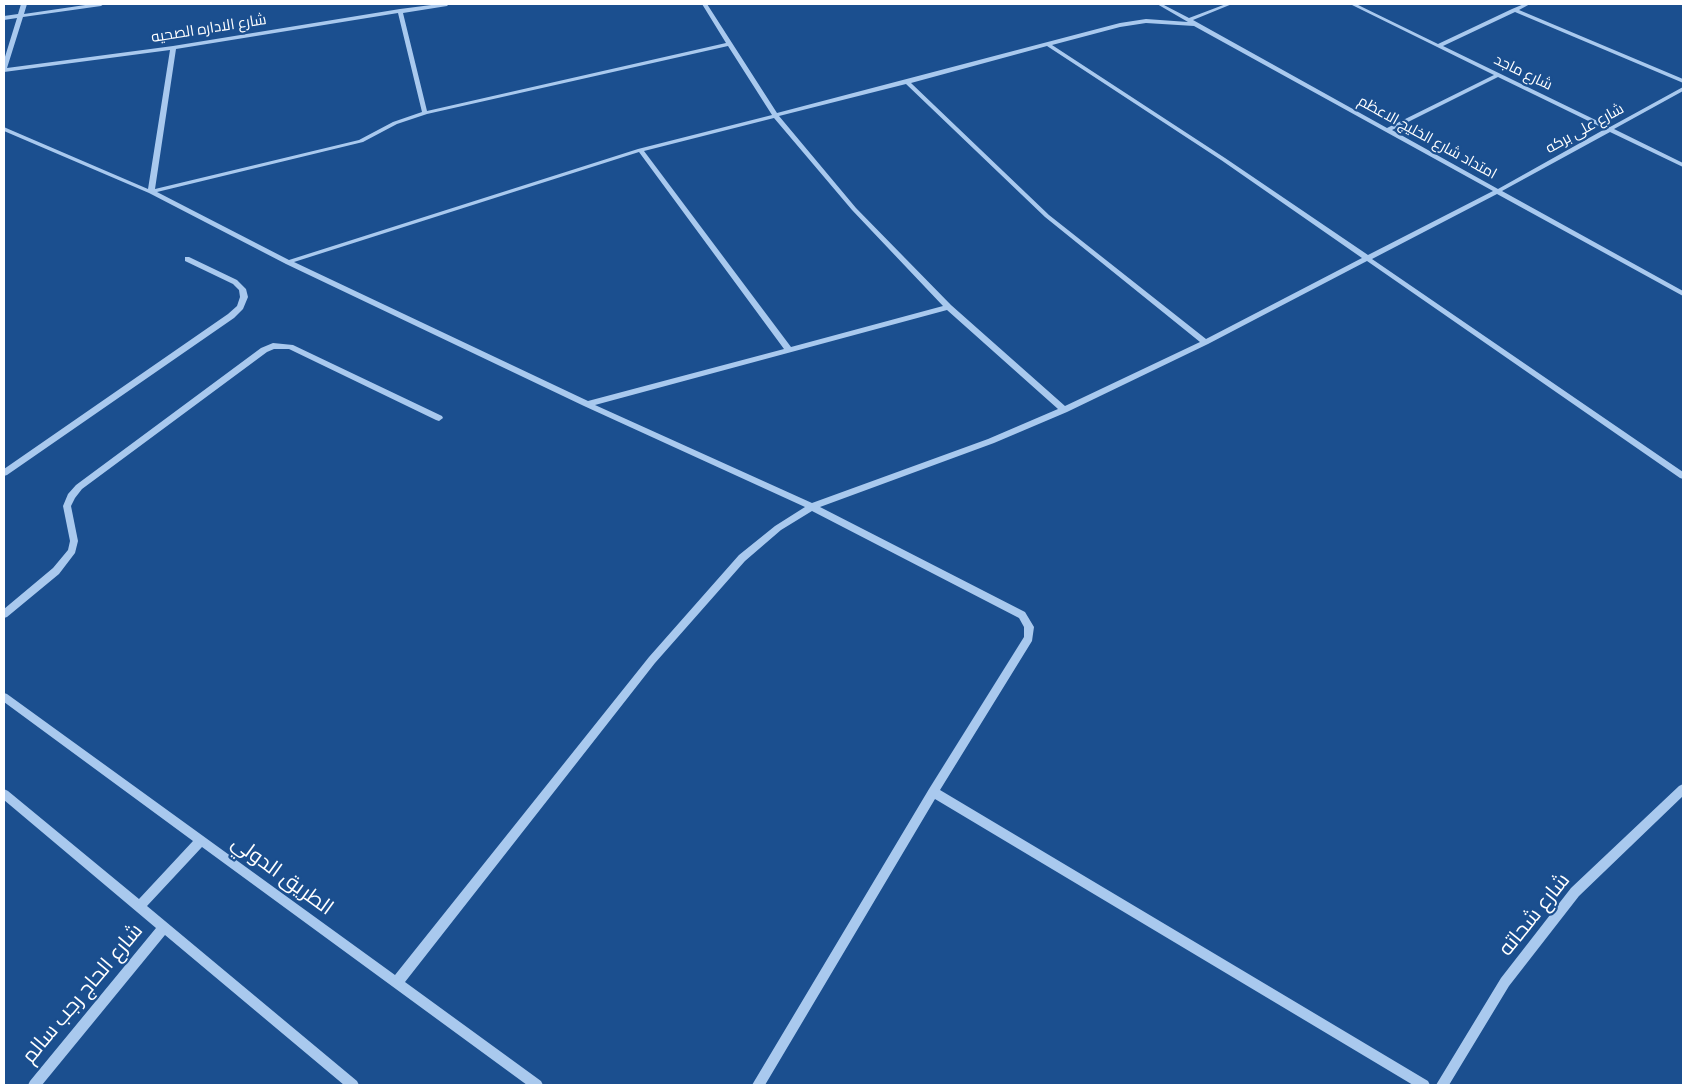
<!DOCTYPE html>
<meta charset="utf-8">
<style>
body{margin:0}
#map{position:relative;width:1687px;height:1089px;overflow:hidden;background:#1b4f8f;font-family:Signika,sans-serif}
canvas{display:block}
.frame{position:absolute;inset:0;border:5px solid #fff;pointer-events:none}
</style>
<div id="map">
<canvas width="1687" height="1089"></canvas>
<div class="frame"></div>
</div>
<script>
const c = document.querySelector('canvas').getContext('2d');
c.lineJoin = 'round';
const toPath = rows => new Path2D(rows.map(r => 'M' + r).join(''));
function fillPath(path, color) { c.fillStyle = color; c.fill(path, 'evenodd'); }
function drawText(font, color, halo, rows, align = 'center') {
  c.font = font + ' Signika,Cairo,sans-serif'; c.lineWidth = 4.5; c.setLineDash([]); c.textBaseline = 'middle'; c.strokeStyle = halo; c.fillStyle = color; for (const [text, x, y, turn = 0] of rows) {
    c.save(); c.translate(x, y); c.rotate((+turn || 0) * Math.PI / 180); c.textAlign = isNaN(turn) ? turn : align; if (halo) c.strokeText(text, 0, 0); c.fillText(text, 0, 0); c.restore();
  }
}
fillPath(toPath([
 [21,4,27,4,24,14,92,4,104,4,101,6,23,17,7,68,173,46,400,9,439,4,449,4,447,6,403,13,427,111,726,43,702,4,707,4,777,113,1120,23,1146,19,1188,22,1157,4,1162,4,1189,18,1226,4,1232,4,1193,20,1387,128,1494,75,1350,4,1356,4,1438,44,1512,9,1524,4,1530,4,1519,10,1683,79,1683,83,1681,82,1515,12,1443,46,1610,127,1683,87,1683,91,1614,129,1683,163,1683,167,1610,132,1502,191,1683,291,1683,296,1497,194,1372,259,1683,472,1683,479,1680,478,1367,261,1208,344,1067,412,994,443,820,507,1025,612,1034,627,1032,641,940,790,1428,1081,1430,1085,1413,1085,935,799,765,1085,752,1085,929,789,1024,637,1024,627,1019,618,812,511,781,530,745,561,655,663,405,982,541,1081,543,1085,527,1085,202,847,147,906,357,1081,359,1085,344,1085,165,935,42,1085,28,1085,30,1081,156,928,4,800,4,789,8,791,139,899,193,841,4,702,4,693,7,694,395,975,649,657,739,555,775,526,805,507,584,406,286,264,149,193,4,131,4,127,6,128,148,189,170,50,4,72,4,60,17,18,4,20,4,16,18,14,21,4],
 [398,13,422,112,393,122,359,140,155,189,176,49,398,13],
 [1146,23,1194,26,1493,191,1368,255,1225,158,1052,45,1120,27,1146,23],
 [728,46,772,115,638,149,289,260,157,192,363,142,397,124,427,114,728,46],
 [1047,46,1221,160,1362,258,1206,339,1049,215,911,83,1047,46],
 [1498,77,1605,129,1498,189,1392,130,1498,77],
 [906,84,1045,217,1200,342,1065,406,951,305,856,208,779,116,906,84],
 [774,118,852,210,943,306,791,347,644,151,774,118],
 [639,152,784,349,588,401,294,262,639,152],
 [947,310,1058,409,988,439,812,503,595,405,947,310],
 [185,257,189,257,237,280,246,289,248,297,243,309,234,318,7,475,4,476,4,469,228,314,237,306,240,297,239,290,233,284,185,261,185,257],
 [273,343,293,345,442,416,443,418,439,421,436,420,289,349,274,349,267,352,82,489,75,498,71,506,78,541,75,553,59,574,7,617,4,618,4,609,53,568,68,550,70,541,63,506,68,494,76,485,261,348,273,343],
 [1683,784,1683,796,1579,896,1509,986,1449,1085,1436,1085,1501,978,1571,888,1679,786,1683,784]
]), '#a9c9ee');
drawText('15px', '#fff', '#1b4f8f', [
 ["شارع الاداره الصحيه",209,29,-9],
 ["شارع ماجد",1523,73,26],
 ["شارع على بركه",1585,129,-29],
 ["امتداد شارع الخليج الاعظم",1427,138,29]
]);
drawText('21px', '#fff', '#1b4f8f', [
 ["الطريق الدولي",282,876,36],
 ["شارع شحاته",1535,915,-51],
 ["شارع الحاج رجب سالم",83,994,-50]
]);
</script>
